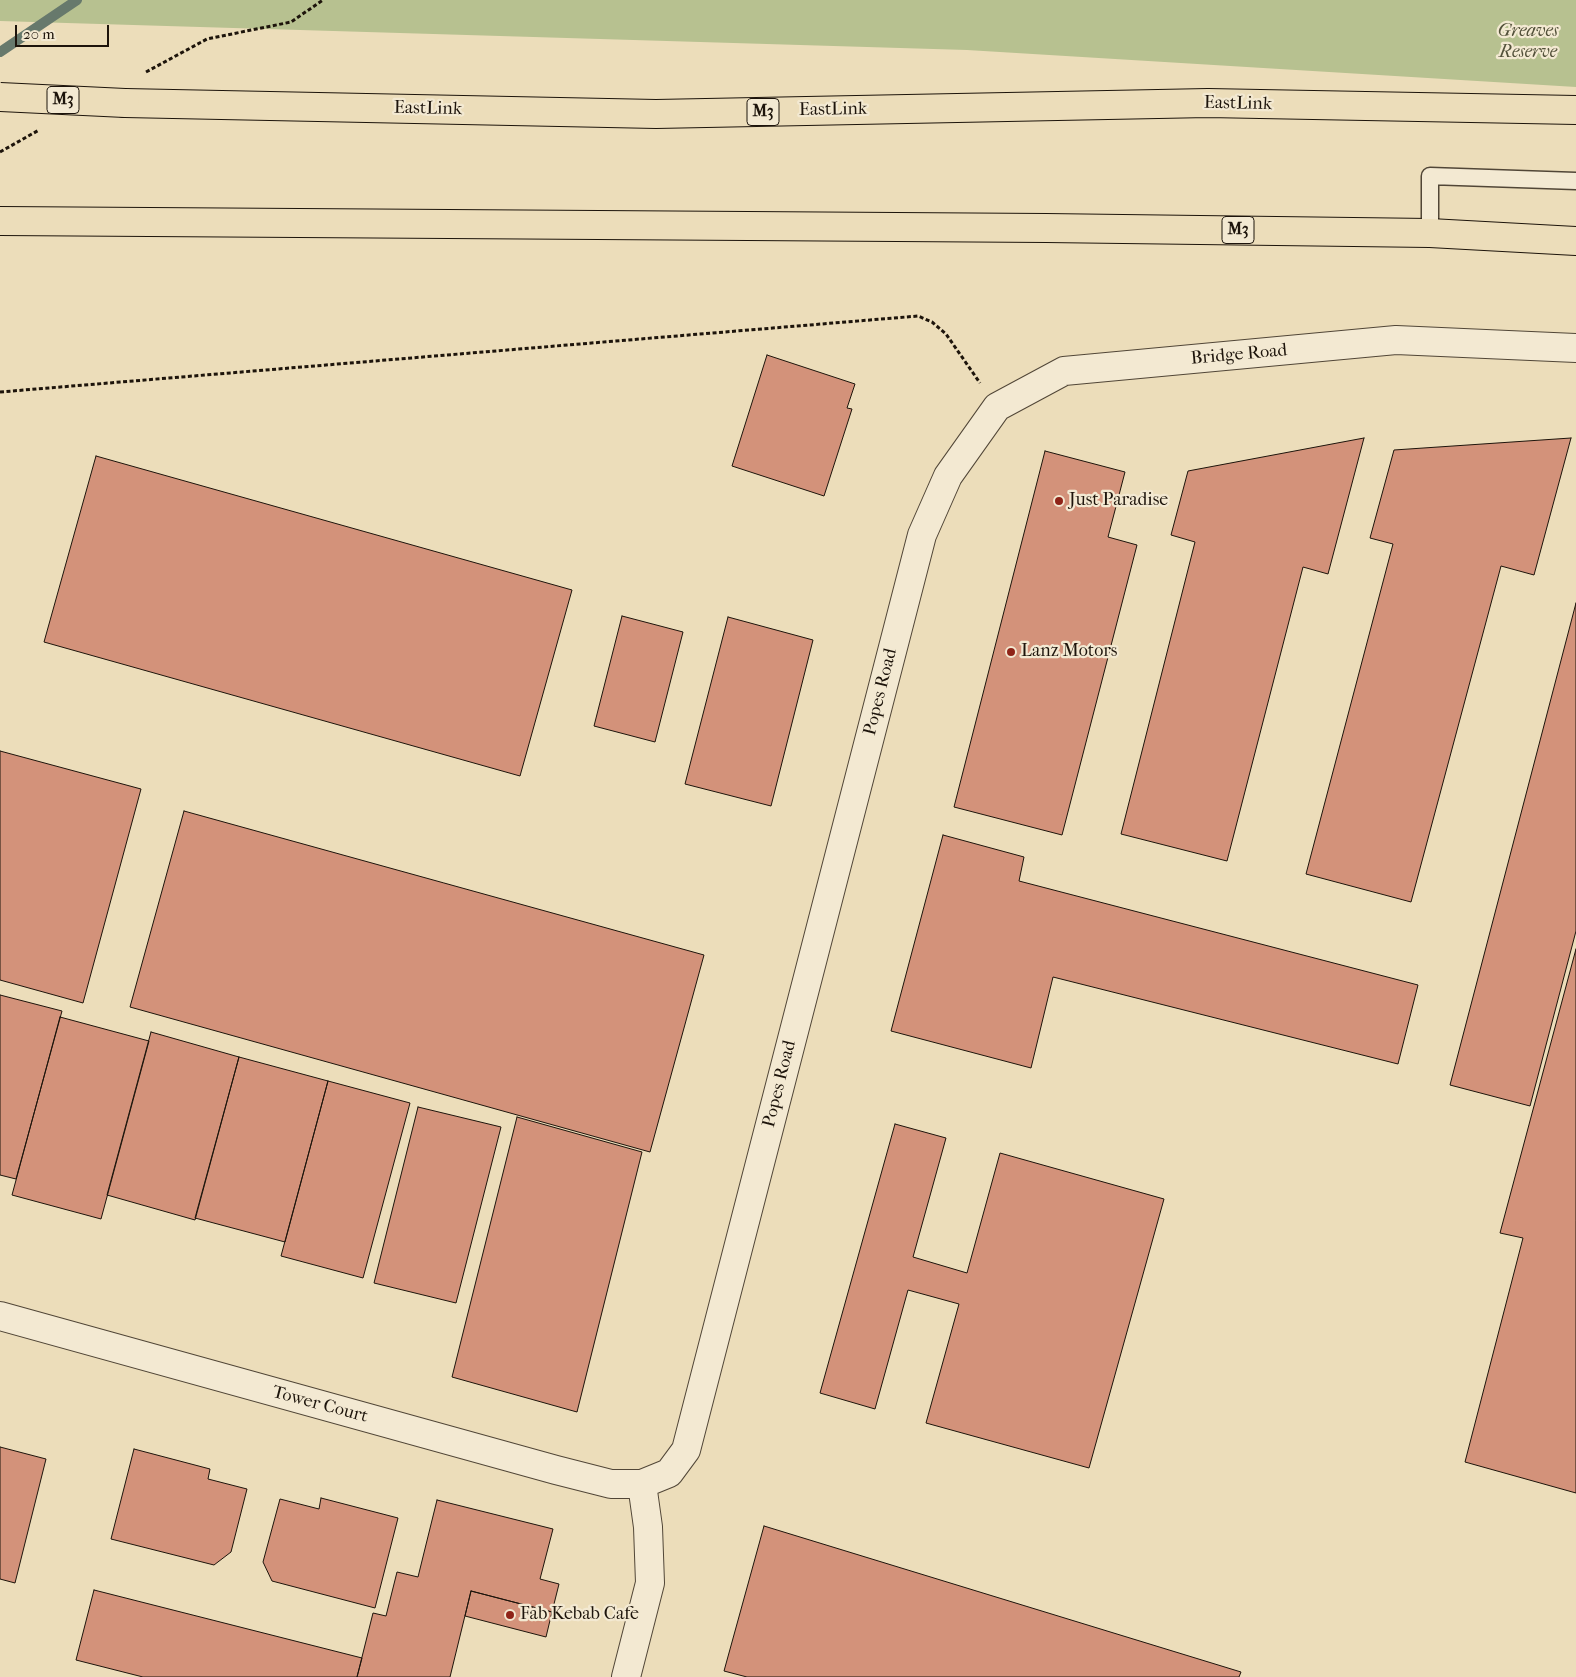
<!DOCTYPE html>
<style>
body{margin:0}
#map{position:relative;width:1576px;height:1677px;overflow:hidden;background:#ecddba;font-family:"IM FELL French Canon",serif}
canvas{display:block}
.scale{position:absolute;left:15px;top:25px;width:94px;height:22px;box-sizing:border-box;border:2px solid #1d140b;border-top:0;padding-left:6px;font-size:15px;line-height:18px;white-space:nowrap;color:#1d140b;-webkit-text-stroke:4px #f3e9d2;paint-order:stroke}
</style>
<div id="map">
<canvas width="1576" height="1677"></canvas>
<div class="scale">20 m</div>
</div>
<script>
const c = document.querySelector('canvas').getContext('2d');
c.lineJoin = 'round';
function fillPath(path, color) { c.fillStyle = color; c.fill(path, 'evenodd'); }
const toPath = rows => new Path2D(rows.map(r => 'M' + r).join(''));
function strokePath(path, color, width, dash) { c.strokeStyle = color; c.lineWidth = width; c.lineCap = dash ? 'butt' : 'round'; c.setLineDash(dash || []); c.stroke(path); }
function drawText(font, color, halo, rows, align = 'center') {
  c.font = font + ' "IM FELL French Canon",serif'; c.lineWidth = 4.5; c.setLineDash([]); c.textBaseline = 'middle'; c.strokeStyle = halo; c.fillStyle = color; for (const [text, x, y, turn = 0] of rows) {
    c.save(); c.translate(x, y); c.rotate((+turn || 0) * Math.PI / 180); c.textAlign = isNaN(turn) ? turn : align; if (halo) c.strokeText(text, 0, 0); c.fillText(text, 0, 0); c.restore();
  }
}
fillPath(toPath([
 [0,0,1576,0,1576,87,967,50,0,21]
]), '#b7c190');
strokePath(toPath([
 [0,52,77,0]
]), '#67796c', 10);
const building = toPath([
 [767,355,855,384,847,408,852,409,824,496,732,466,767,355],
 [1364,438,1328,574,1303,567,1227,861,1121,834,1195,542,1171,535,1188,471,1364,438],
 [1571,438,1534,575,1501,566,1411,902,1306,874,1393,544,1370,538,1394,450,1571,438],
 [1045,451,1125,472,1108,537,1137,545,1062,835,954,807,1045,451],
 [96,456,572,590,520,776,44,642,96,456],
 [1576,603,1576,931,1530,1106,1450,1085,1576,603],
 [622,616,683,632,655,742,594,726,622,616],
 [728,617,813,640,771,806,685,784,728,617],
 [0,751,141,789,83,1003,0,980,0,751],
 [184,811,704,955,650,1152,130,1007,184,811],
 [943,835,1024,857,1019,881,1418,985,1398,1064,1053,977,1031,1068,891,1031,943,835],
 [1576,949,1576,1493,1465,1462,1523,1238,1500,1233,1576,949],
 [0,995,62,1011,16,1179,0,1175,0,995],
 [60,1017,149,1041,101,1219,12,1195,60,1017],
 [151,1032,239,1057,195,1220,107,1195,151,1032],
 [239,1057,328,1081,285,1242,195,1218,239,1057],
 [328,1081,410,1103,363,1278,281,1256,328,1081],
 [418,1107,501,1127,456,1303,374,1283,418,1107],
 [517,1117,642,1152,577,1412,452,1377,517,1117],
 [895,1124,946,1138,913,1257,967,1273,1000,1153,1164,1199,1089,1468,926,1423,959,1304,908,1290,875,1409,820,1393,895,1124],
 [0,1447,46,1459,15,1583,0,1579,0,1447],
 [134,1449,210,1469,208,1479,247,1489,231,1552,214,1565,111,1539,134,1449],
 [321,1498,398,1518,375,1608,272,1581,263,1562,280,1499,319,1509,321,1498],
 [437,1500,553,1529,540,1579,559,1584,552,1612,471,1591,450,1677,357,1677,373,1613,386,1616,397,1572,418,1577,437,1500],
 [764,1526,1241,1672,1239,1677,747,1677,724,1671,764,1526],
 [94,1590,362,1658,357,1677,143,1677,76,1660,94,1590],
 [471,1591,552,1612,546,1637,465,1616,471,1591]
]);
fillPath(building, '#d3927a');
strokePath(building, '#1d140b', 1);
const service = toPath([
 [1430,233,1430,176,1576,181]
]);
const minor = toPath([
 [0,1316,556,1470,611,1484,642,1484],
 [626,1677,650,1583,648,1527,642,1484,669,1473,686,1450,922,535,948,476,997,407,1064,371,1396,340,1576,348]
]);
const motorway = toPath([
 [125,103,656,114,1208,103,1576,110],
 [0,221,1046,228,1430,233,1576,241]
]);
strokePath(service, '#514637', 19);
strokePath(minor, '#514637', 30);
strokePath(motorway, '#1d140b', 30);
strokePath(toPath([
 [146,72,207,39,291,22,323,0],
 [0,152,39,130],
 [0,392,918,316,932,322,946,334,980,383]
]), '#1d140b', 3, [4, 2.5]);
strokePath(service, '#f3e9d2', 16);
strokePath(minor, '#f3e9d2', 28);
strokePath(motorway, '#ecddba', 28);
const motorwayBridge = toPath([
 [0,97,125,103]
]);
strokePath(motorwayBridge, '#1d140b', 30, []);
strokePath(motorwayBridge, '#ecddba', 28);
for (const [x, y, r, color] of [
 [1059,501,5,"#8f2418"],
 [1011,652,5,"#8f2418"],
 [510,1615,5,"#8f2418"]
]) { const dot = new Path2D(); dot.arc(x, y, r, 0, 2 * Math.PI); c.fillStyle = color; c.fill(dot); strokePath(dot, '#f3e9d2', 2); }
for (const [x, y, w] of [
 [63,100,32],
 [763,112,32],
 [1238,230,32]
]) { const box = new Path2D(); box.roundRect(x - w / 2, y - 13.5, w, 27, 4); c.fillStyle = '#f3e9d2'; c.fill(box); strokePath(box, '#1d140b', 1); }
drawText('bold 16px', '#1d140b', null, [
 ["M3",63,100],
 ["M3",763,112],
 ["M3",1238,230]
]);
drawText('italic 18px', '#53513a', '#f3e9d2', [
 ["Greaves",1528,32],
 ["Reserve",1528,53]
]);
drawText('18px', '#1d140b', '#f3e9d2', [
 ["EastLink",1238,104,1],
 ["EastLink",428,109,1],
 ["EastLink",833,110,-1],
 ["Bridge Road",1239,355,-5],
 ["Popes Road",881,692,-76],
 ["Popes Road",780,1084,-76],
 ["Tower Court",320,1405,15]
]);
drawText('18px', '#1d140b', '#f3e9d2', [
 ["Just Paradise",1069,501],
 ["Lanz Motors",1021,652],
 ["Fab Kebab Cafe",520,1615]
], 'left');
</script>
